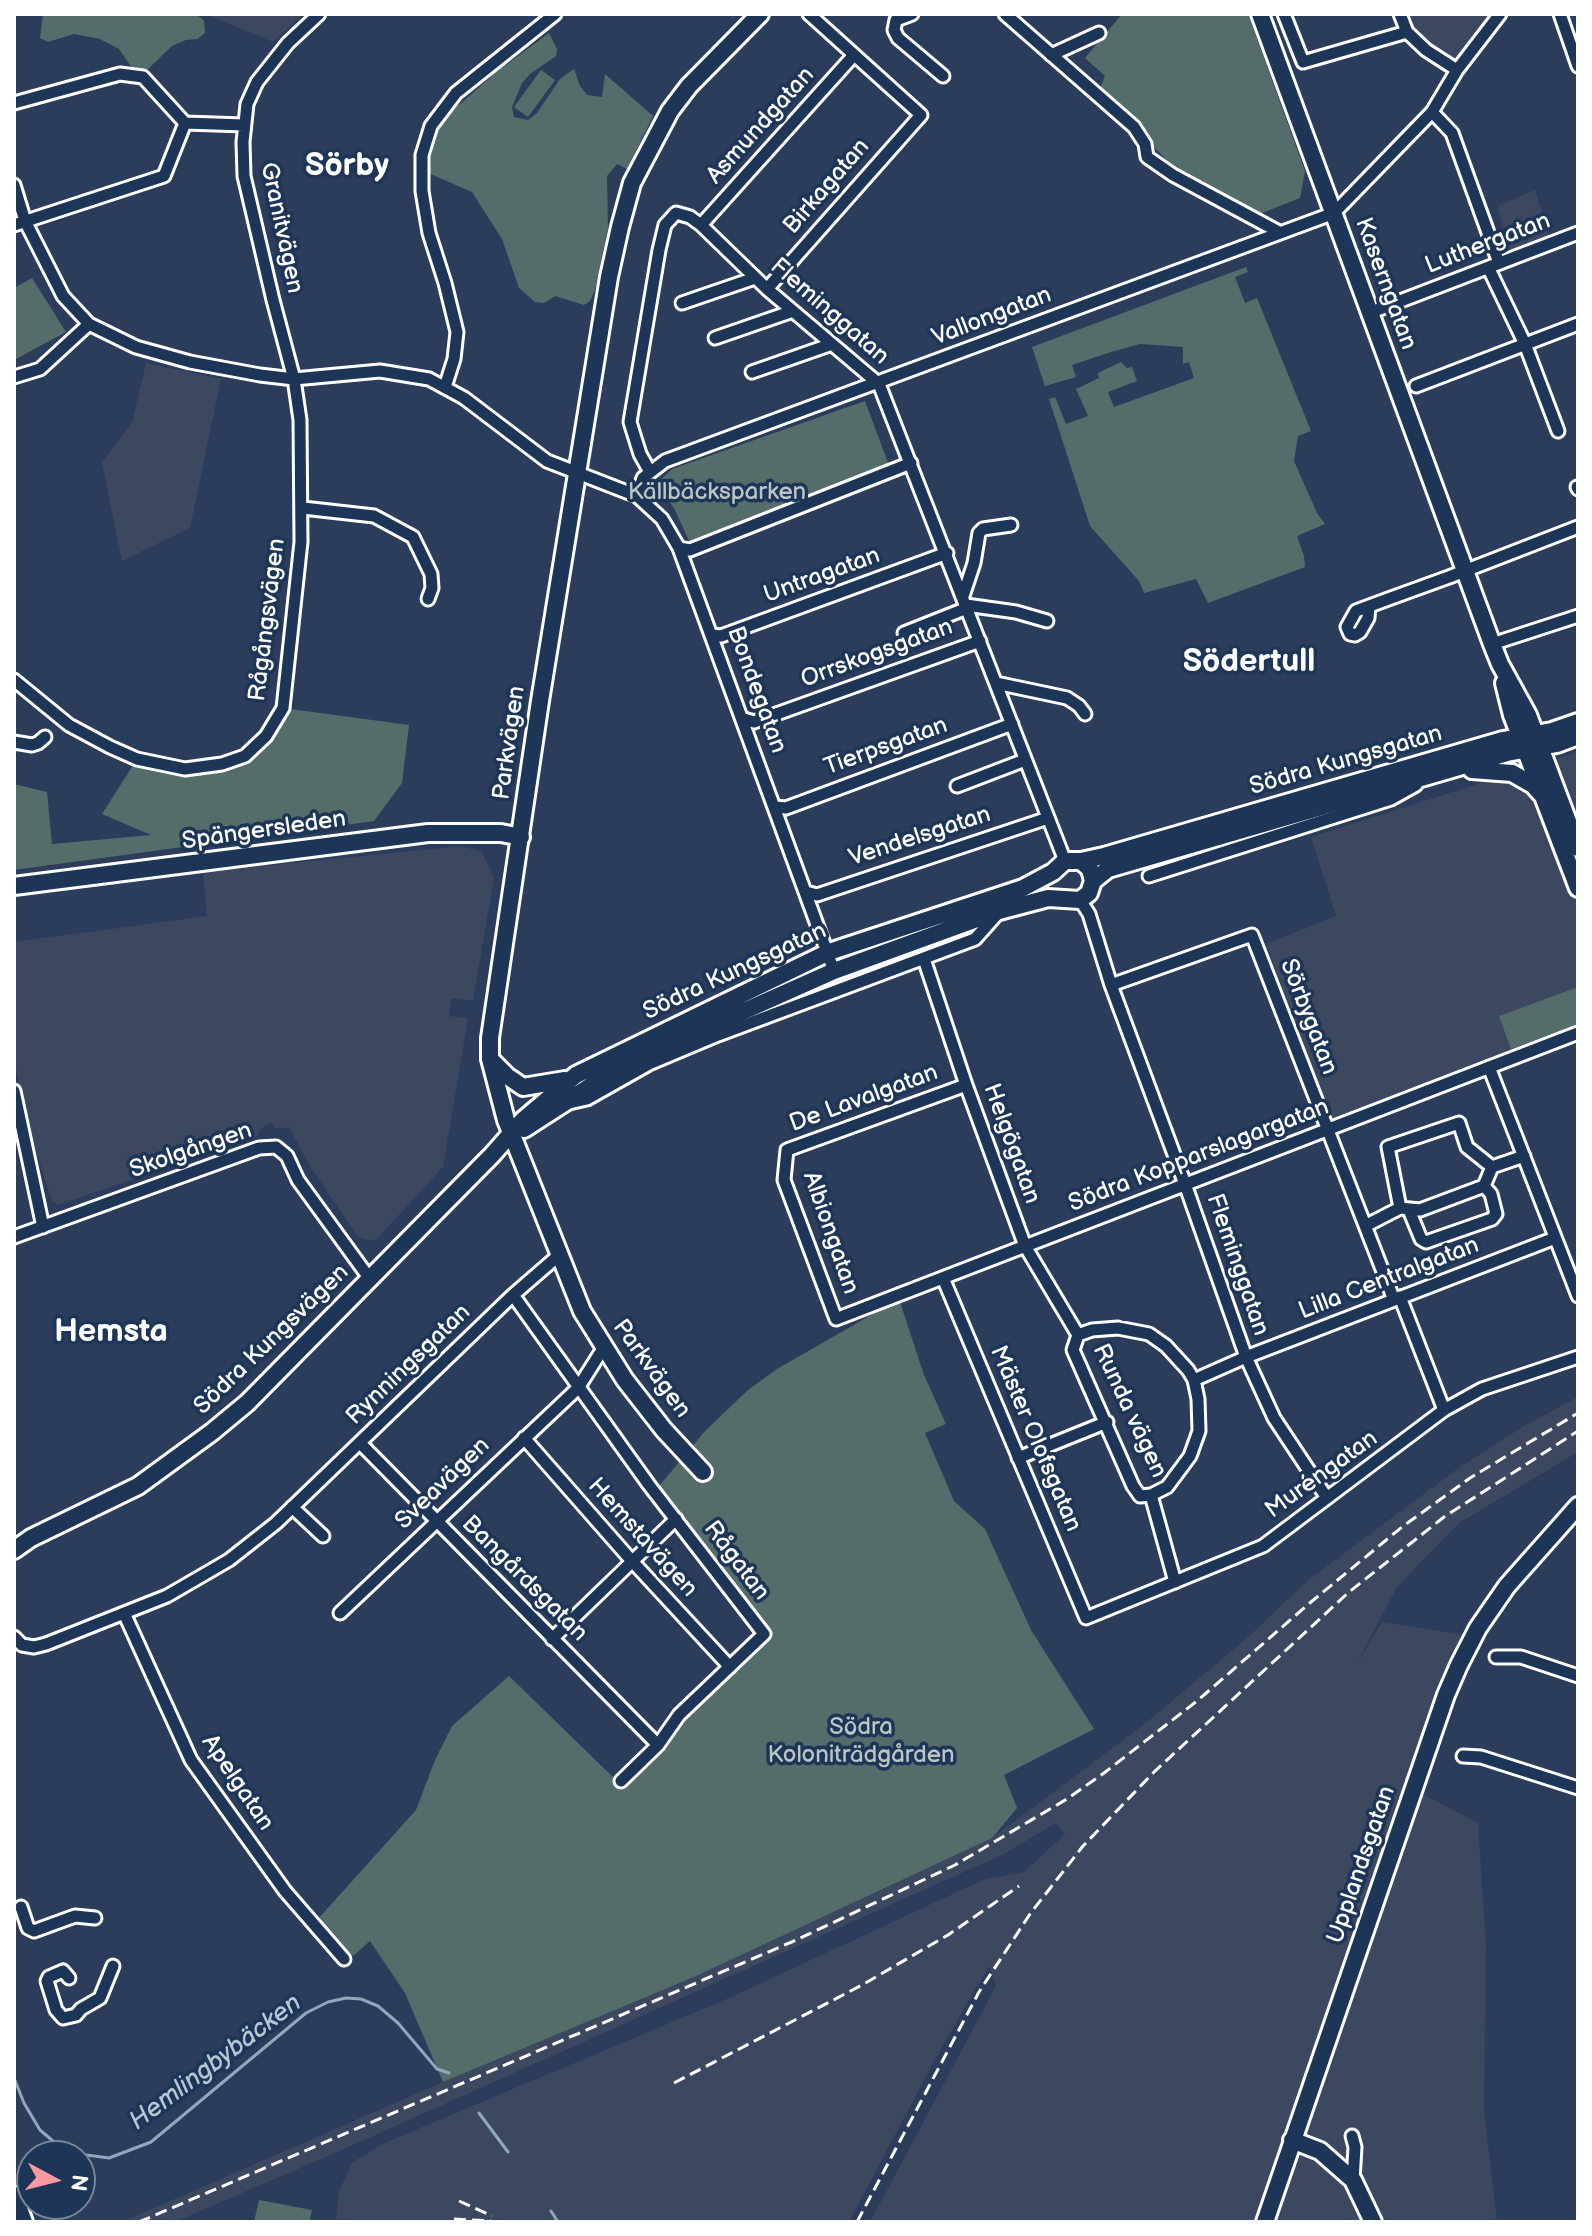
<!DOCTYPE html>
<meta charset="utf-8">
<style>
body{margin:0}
#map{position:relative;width:1592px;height:2236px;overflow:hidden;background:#2b3d5b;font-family:"Balsamiq Sans",sans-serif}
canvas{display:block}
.frame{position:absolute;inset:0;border:16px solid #fff;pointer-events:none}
.north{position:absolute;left:16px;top:2140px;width:80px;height:80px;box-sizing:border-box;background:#1d3557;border:2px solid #77869a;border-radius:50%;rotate:97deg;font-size:22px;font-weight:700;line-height:32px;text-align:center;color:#fff}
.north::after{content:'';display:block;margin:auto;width:28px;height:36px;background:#ff9aa2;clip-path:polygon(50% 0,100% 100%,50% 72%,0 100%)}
</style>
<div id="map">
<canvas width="1592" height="2236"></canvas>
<div class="frame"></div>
<div class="north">N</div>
</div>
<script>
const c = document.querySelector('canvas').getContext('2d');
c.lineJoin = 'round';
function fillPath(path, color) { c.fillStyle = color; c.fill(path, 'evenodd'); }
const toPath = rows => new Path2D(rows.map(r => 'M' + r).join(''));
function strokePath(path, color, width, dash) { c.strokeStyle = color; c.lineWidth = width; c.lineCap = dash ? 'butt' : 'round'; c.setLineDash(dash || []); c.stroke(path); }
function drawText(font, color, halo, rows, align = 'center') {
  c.font = font + ' "Balsamiq Sans",sans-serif'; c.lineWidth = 7; c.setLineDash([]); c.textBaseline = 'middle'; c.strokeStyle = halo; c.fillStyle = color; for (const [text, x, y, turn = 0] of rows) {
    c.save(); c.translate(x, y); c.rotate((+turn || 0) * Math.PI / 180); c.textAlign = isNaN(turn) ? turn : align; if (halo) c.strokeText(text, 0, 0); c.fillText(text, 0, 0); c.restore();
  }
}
fillPath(toPath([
 [205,14,304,14,273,42],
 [1405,14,1493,14,1457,64,1410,27],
 [1535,190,1550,239,1511,254,1497,206],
 [146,363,221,379,190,528,122,561,102,462,132,423],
 [1578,752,1578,1031,1330,1121,1266,944,1336,916,1311,837],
 [461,846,482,852,494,878,473,1001,451,998,449,1016,468,1018,443,1167,375,1241,358,1237,308,1163,289,1127,276,1129,271,1122,260,1129,258,1136,177,1164,170,1148,158,1152,163,1169,58,1205,52,1201,33,1142,14,1060,14,942,207,916,203,872],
 [1578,1397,1578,1452,1459,1523,1397,1587,1356,1665,1382,1622,1466,1635,1410,1787,1478,1823,1486,1946,1484,2110,1497,2222,870,2222,996,1986,989,1966,939,2052,849,2222,336,2222,339,2191,352,2163,382,2144,729,1998,985,1879,1024,1872,1065,1834,1056,1823,1004,1854,344,2149,175,2222,122,2222,443,2082,694,1977,992,1838,1147,1722,1247,1638,1306,1582,1460,1467,1524,1426]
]), '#3c4760');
fillPath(toPath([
 [43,14,192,14,200,17,204,21,205,33,197,39,186,40,172,46,146,71,132,68,119,49,100,39,74,34,48,42,40,38],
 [1122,14,1248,14,1305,171,1300,198,1257,215,1171,165,1100,89,1105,76,1085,58],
 [549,33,557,49,556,56,530,74,522,83,512,107,514,117,528,120,537,113,560,79,574,69,580,86,587,95,602,97,605,74,653,116,627,169,617,164,607,176,608,228,595,290,590,301,584,305,555,296,544,303,535,302,519,288,502,239,472,192,426,172,429,147,450,107,459,105,492,76,487,70,500,58,506,65],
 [541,70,555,80,528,117,514,107],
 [1246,267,1248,272,1235,277,1245,303,1257,298,1311,431,1298,436,1294,461,1317,513,1325,524,1297,536,1304,556,1305,567,1208,603,1196,579,1144,593,1139,581,1090,526,1049,399,1055,397,1066,424,1088,416,1076,389,1099,378,1098,373,1121,362,1127,368,1132,367,1137,381,1108,392,1114,407,1194,378,1189,362,1183,364,1183,347,1140,344,1111,352,1072,365,1076,377,1045,386,1032,347],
 [32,278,66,332,14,360,14,288],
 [865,401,890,468,690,543,675,510,658,482,672,469],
 [283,708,409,725,402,783,374,821,14,870,14,784,47,792,52,844,151,835,102,814,137,759,185,769,245,756],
 [1578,987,1578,1024,1511,1049,1499,1016],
 [899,1299,924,1375,946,1424,925,1433,954,1501,985,1529,1031,1630,1094,1729,1004,1775,1017,1808,992,1838,694,1977,443,2082,405,1993,370,1941,353,1956,318,1919,416,1810,435,1760,452,1726,509,1676,615,1779,766,1636,655,1491,705,1431,748,1390,777,1369],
 [259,2200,312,2210,309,2222,254,2222]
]), '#556d6a');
strokePath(toPath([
 [14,2078,24,2103,40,2130,53,2141,79,2154,109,2158,151,2142,306,2013,328,2002,346,1998,361,1999,378,2006,398,2023,437,2069,449,2073],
 [479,2113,508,2152],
 [551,2211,558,2222]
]), '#91a7bc', 3);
const street = toPath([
 [912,14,896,20,894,30,898,38,943,76],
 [1005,14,1134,127,1145,144,1147,157,1173,175,1279,232],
 [1284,14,1303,62,1407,32],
 [1400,14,1407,32,1426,50,1457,70],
 [1560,14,1578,66],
 [1051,55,1099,33],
 [14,103,120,74,143,77,185,123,244,125],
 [1432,112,1452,133,1499,263],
 [14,185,25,221,63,296,89,324,136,347,190,362,260,375,294,379,380,371,429,379,464,398,547,461,637,496,662,519,679,548,834,971],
 [14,225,164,176,185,123],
 [701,225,854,55],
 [1489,269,1525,344,1558,431],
 [767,289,921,115,809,14],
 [682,303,755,278],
 [1369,313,1578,233],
 [715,338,793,311],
 [752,372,832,344],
 [14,377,40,369,89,324],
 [1416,386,1578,324],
 [445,387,454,359,457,332,445,283,429,233,422,191,422,155,431,126,456,93,555,14],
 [650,472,640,454,630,422,659,250,665,225,676,213,690,217,701,225,767,289,879,384,1065,861],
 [1577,487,1578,489],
 [637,496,643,478,665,461,1334,213,1432,112,1457,70,1500,14],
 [303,508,374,516,413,537,431,574,432,588,428,599],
 [679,548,690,550,911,463],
 [963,596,974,563,979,533,983,529,1011,525],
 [966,605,1016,612,1047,621],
 [1369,606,1368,618,1360,632,1355,635,1350,634,1347,627,1356,611,1391,598,1449,577,1578,527],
 [904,633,967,608],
 [712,635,721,636,947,553],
 [1492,644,1578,616],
 [14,680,69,725,110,747,137,759,185,769,222,764,245,756,266,736,283,708,301,542,300,420,294,379,273,300,244,176,243,142,247,104,257,82,288,43,319,14],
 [996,683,1067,698,1079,706,1085,714],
 [744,719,754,722,980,641],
 [14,742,32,745,38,743,45,737],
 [957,786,1025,760],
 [775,807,786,808,1012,724],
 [1149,876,1391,799,1416,785],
 [806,892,817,895,1048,818],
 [1080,900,1089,914,1111,985,1185,1184,1246,1357,1274,1418,1327,1498],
 [924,959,966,1085,1025,1246,1078,1335],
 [1111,985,1252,935,1394,1300],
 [1489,1067,1578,1296],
 [966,1085,787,1150,784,1180,836,1319,1578,1033],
 [14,1091,43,1227],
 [569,1103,587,1099,649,1064,718,1035,975,939,999,912],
 [1484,1186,1492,1167,1524,1156],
 [1400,1208,1388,1147,1459,1123,1467,1147,1492,1167],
 [1367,1225,1400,1208,1420,1210,1484,1186,1491,1194,1496,1214,1492,1219,1426,1242,1421,1239,1409,1210],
 [14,1237,259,1148,276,1147,287,1156,298,1180,370,1279],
 [943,1278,1086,1618,1263,1546,1444,1410,1482,1389,1578,1357],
 [513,1295,649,1485,764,1634,679,1715,658,1745,621,1781],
 [1400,1297,1444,1410],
 [1118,1328,1149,1334,1166,1346,1188,1370,1194,1380,1198,1399,1199,1431,1190,1456,1167,1487,1151,1495,1140,1496,1133,1486,1073,1350,1078,1335,1092,1330,1118,1328],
 [1194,1380,1246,1357,1555,1238],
 [524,1438,631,1560,730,1667],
 [360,1443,658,1745],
 [1018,1458,1107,1422],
 [1151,1495,1175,1582],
 [292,1507,323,1536],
 [124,1613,191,1760,285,1891,344,1959],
 [340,1613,578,1388,604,1347],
 [14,1637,22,1645,34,1647,46,1644,167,1596,229,1560,276,1523,513,1295,558,1256],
 [552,1639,676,1519],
 [1496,1657,1521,1657,1578,1676],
 [1463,1756,1481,1757,1578,1788],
 [21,1907,28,1928,34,1931,75,1916,95,1918],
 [69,1978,63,1971,49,1977,47,1981,56,2010,63,2018,76,2015,81,2009,100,1998,113,1966],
 [1352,2136,1355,2147,1353,2180]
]);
const secondary = toPath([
 [1260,14,1492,644,1500,664,1528,715,1578,848],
 [1504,683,1512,715,1578,888],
 [1472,770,1512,773,1533,785,1541,794],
 [1093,881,1108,869,1507,753,1557,744,1578,736],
 [14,886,428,833,501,833,521,837],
 [491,1060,507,1076,523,1087,565,1080],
 [524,1129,623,1065,834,971,999,911,1048,898,1080,900,1089,893,1093,881,1090,869,1081,861],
 [703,1472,664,1430,625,1380,582,1311,506,1120,490,1059,490,1038,540,701,609,277,620,227,632,183,670,111,689,86,760,14],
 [14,1550,31,1538,138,1486,212,1432,247,1403,492,1155,523,1120,576,1075,829,952,1023,888,1053,872,1065,861,1081,861,1104,856,1503,740,1552,731,1578,722],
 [1292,2140,1320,2151,1353,2180,1373,2222],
 [14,2195,24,2222],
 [1265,2222,1446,1695,1459,1665,1478,1628,1507,1586,1578,1506]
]);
strokePath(street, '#fff', 17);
strokePath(secondary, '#fff', 22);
strokePath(street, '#1d3557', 11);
strokePath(secondary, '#1d3557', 16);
strokePath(toPath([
 [674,2083,862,1985,948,1935,1019,1886],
 [459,2201,492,2216],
 [454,2219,491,2221],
 [139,2222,794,1941,955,1865,1067,1799,1104,1773,1197,1701,1311,1602,1402,1527,1470,1478,1578,1413],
 [857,2222,979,1992,1030,1914,1083,1846,1154,1772,1349,1592,1444,1517,1578,1431]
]), '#fff', 3, [12, 6]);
drawText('24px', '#fff', '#1d3557', [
 ["Asmundgatan",761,126,-48],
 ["Birkagatan",827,187,-49],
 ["Granitvägen",281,228,78],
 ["Luthergatan",1488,244,-21],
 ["Kaserngatan",1385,284,70],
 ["Fleminggatan",829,312,41],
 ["Vallongatan",992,317,-21],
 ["Untragatan",822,576,-20],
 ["Rågångsvägen",268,620,-83],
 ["Orrskogsgatan",877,654,-20],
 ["Bondegatan",756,690,70],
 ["Parkvägen",510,743,-82],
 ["Tierpsgatan",886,747,-20],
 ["Södra Kungsgatan",1346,761,-16],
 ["Spängersleden",264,831,-8],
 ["Vendelsgatan",920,837,-18],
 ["Södra Kungsgatan",735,972,-25],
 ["Sörbygatan",1308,1017,69],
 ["De Lavalgatan",864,1099,-20],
 ["Helgögatan",1011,1144,70],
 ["Skolgången",191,1151,-19],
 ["Södra Kopparslagargatan",1199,1156,-21],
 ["Albiongatan",830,1233,71],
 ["Fleminggatan",1237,1265,71],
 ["Lilla Centralgatan",1389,1279,-21],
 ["Södra Kungsvägen",272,1340,-44],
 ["Rynningsgatan",409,1365,-44],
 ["Parkvägen",651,1369,54],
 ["Runda vägen",1129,1411,65],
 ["Mäster Olofsgatan",1035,1439,67],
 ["Muréngatan",1322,1475,-36],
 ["Sveavägen",443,1484,-44],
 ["Hemstavägen",642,1538,48],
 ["Rågatan",736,1561,53],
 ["Bangårdsgatan",524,1579,45],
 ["Apelgatan",237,1783,56],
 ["Upplandsgatan",1362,1865,-71]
]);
drawText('24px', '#bbc5c3', '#1d3557', [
 ["Källbäcksparken",717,493],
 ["Södra",861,1728],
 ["Koloniträdgården",861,1756]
]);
drawText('italic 26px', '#b5c5d2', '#1d3557', [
 ["Hemlingbybäcken",216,2063,-37]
]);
drawText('bold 32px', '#fff', '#1d3557', [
 ["Sörby",347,167],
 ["Södertull",1249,663],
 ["Hemsta",111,1333]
]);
</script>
